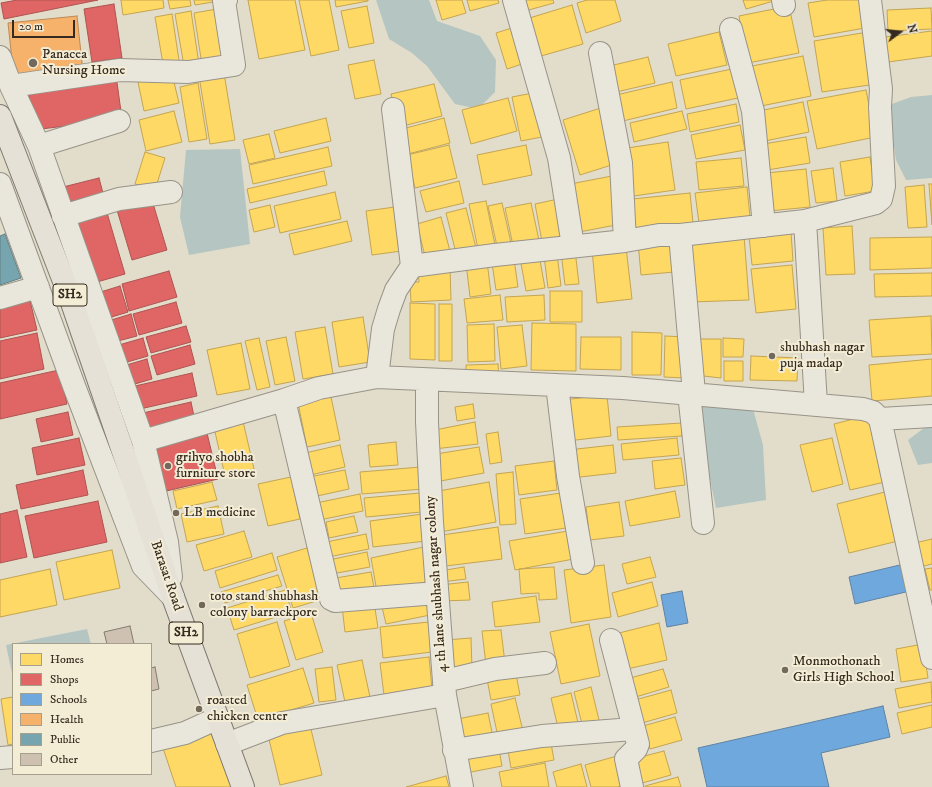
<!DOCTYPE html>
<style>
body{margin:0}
#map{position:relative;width:932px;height:787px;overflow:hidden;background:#e2ddca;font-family:"IM FELL DW Pica",serif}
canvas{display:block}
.legend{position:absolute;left:12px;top:643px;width:140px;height:132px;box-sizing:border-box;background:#f3edd6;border:1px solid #a79f8d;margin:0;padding:5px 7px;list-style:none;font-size:12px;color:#362a20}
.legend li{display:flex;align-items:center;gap:8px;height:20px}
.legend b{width:20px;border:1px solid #a79f8d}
.north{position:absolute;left:880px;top:12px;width:40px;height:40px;-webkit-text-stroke:3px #f3edd6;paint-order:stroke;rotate:75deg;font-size:11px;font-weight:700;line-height:16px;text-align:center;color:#362a20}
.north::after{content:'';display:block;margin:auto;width:14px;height:18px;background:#362a20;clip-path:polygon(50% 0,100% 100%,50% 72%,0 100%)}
.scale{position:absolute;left:12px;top:20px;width:63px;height:18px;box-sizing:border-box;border:2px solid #362a20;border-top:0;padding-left:5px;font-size:12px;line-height:14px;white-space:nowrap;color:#362a20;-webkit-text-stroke:3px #f3edd6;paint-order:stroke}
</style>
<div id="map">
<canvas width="932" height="787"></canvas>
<ul class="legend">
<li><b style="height:11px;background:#ffd966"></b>Homes</li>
<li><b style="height:11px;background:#e06666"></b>Shops</li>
<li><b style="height:11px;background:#6fa8dc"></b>Schools</li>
<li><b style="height:11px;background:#f6b26b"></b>Health</li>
<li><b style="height:11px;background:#76a5af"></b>Public</li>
<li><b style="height:11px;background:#cfc1b1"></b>Other</li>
</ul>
<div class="north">N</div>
<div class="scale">20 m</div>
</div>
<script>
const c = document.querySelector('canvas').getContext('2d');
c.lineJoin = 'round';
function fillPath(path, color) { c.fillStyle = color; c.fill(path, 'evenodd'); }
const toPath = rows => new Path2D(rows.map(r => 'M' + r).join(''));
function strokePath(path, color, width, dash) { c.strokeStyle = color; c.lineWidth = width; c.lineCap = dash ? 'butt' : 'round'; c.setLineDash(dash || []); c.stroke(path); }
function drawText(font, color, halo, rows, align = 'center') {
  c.font = font + ' "IM FELL DW Pica",serif'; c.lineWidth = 4; c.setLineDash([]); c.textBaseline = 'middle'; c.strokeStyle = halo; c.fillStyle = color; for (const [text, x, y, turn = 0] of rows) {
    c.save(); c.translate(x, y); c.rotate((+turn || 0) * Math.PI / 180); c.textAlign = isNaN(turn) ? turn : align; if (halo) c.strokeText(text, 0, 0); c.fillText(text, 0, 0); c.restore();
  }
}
fillPath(toPath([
 [376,0,429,0,437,21,480,36,496,60,495,92,478,109,455,104,427,66,412,53,389,39],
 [932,95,932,178,906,180,896,160,891,125,892,104,911,97],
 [240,149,250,244,189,255,180,217,186,150],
 [702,405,753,409,763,445,766,500,716,508,704,450],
 [932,422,932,463,918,465,908,440],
 [87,629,91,644,13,644,13,678,6,645]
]), '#b4c5c2');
const homes = toPath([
 [121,0,163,0,164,8,123,15,121,0],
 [168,0,190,0,191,6,170,9,168,0],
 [194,0,213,0,213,2,195,5,194,0],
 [248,0,295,0,305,50,259,59,248,0],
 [299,0,329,0,339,50,311,56,299,0],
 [335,0,368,0,368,1,336,7,335,0],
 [436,0,462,0,466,13,442,20,436,0],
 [467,0,498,0,499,3,470,11,467,0],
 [522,0,553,0,554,3,525,11,522,0],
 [587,0,615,0,621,21,586,33,577,3,587,0],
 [743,0,777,0,746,9,743,0],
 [827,0,860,0,865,28,814,37,808,3,827,0],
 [572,5,583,44,534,58,523,20,572,5],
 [367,6,374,43,349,48,341,11,367,6],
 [789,6,799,53,748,63,739,16,789,6],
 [931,8,932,29,888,31,887,10,931,8],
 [217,9,226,61,202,65,194,13,217,9],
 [191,11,199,64,184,66,175,14,191,11],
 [172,14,180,67,164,70,155,17,172,14],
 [515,27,525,63,507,69,496,33,515,27],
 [932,31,932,56,888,62,885,37,932,31],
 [719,32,727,65,676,76,668,44,719,32],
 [868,32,876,84,822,92,814,41,868,32],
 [803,56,811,96,761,106,752,66,803,56],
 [648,57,655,83,612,93,605,67,648,57],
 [374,60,381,94,355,99,348,65,374,60],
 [732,69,738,98,686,109,680,80,732,69],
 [224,73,235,140,210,144,199,76,224,73],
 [172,74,179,103,144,111,138,82,172,74],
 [672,82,677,108,623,121,616,95,672,82],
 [198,83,207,139,189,142,180,87,198,83],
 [434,84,442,116,399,127,391,94,434,84],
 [866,90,875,137,817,149,807,101,866,90],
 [538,92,547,136,521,141,512,97,538,92],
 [508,98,517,131,471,144,462,110,508,98],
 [803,102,809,132,765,141,759,111,803,102],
 [736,104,739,122,690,132,687,114,736,104],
 [604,107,621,162,580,175,563,120,604,107],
 [174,111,182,142,146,151,139,120,174,111],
 [682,111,687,129,634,142,630,123,682,111],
 [326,118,331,141,280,153,274,131,326,118],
 [444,118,450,143,408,154,402,129,444,118],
 [740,125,745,150,696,159,691,135,740,125],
 [269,134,275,158,249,164,243,140,269,134],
 [806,137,810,163,761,171,757,145,806,137],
 [668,142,675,190,627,197,620,149,668,142],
 [449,145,457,178,415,188,407,155,449,145],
 [526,145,532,175,483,185,477,155,526,145],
 [328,147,332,166,253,184,249,165,328,147],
 [145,152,165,158,155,190,135,184,145,152],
 [870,157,875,191,845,196,840,162,870,157],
 [741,158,744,186,699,190,696,162,741,158],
 [833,168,837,201,816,203,811,171,833,168],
 [806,169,810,207,769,211,766,173,806,169],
 [324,171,327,185,250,203,247,189,324,171],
 [612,176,621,224,574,233,565,185,612,176],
 [459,181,464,203,426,212,420,191,459,181],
 [929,184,932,184,932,225,929,184],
 [924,185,927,227,908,228,905,187,924,185],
 [747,187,750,217,699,223,695,193,747,187],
 [335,192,341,219,280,233,274,206,335,192],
 [690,193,693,223,627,230,623,200,690,193],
 [558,199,567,242,543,247,535,204,558,199],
 [486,201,495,245,478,249,469,204,486,201],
 [502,203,511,243,497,246,488,206,502,203],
 [531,203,540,245,514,250,505,208,531,203],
 [270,205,275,227,254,232,249,210,270,205],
 [402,206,409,250,372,255,366,211,402,206],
 [466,208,477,252,457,257,446,213,466,208],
 [441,217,451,255,426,260,417,224,441,217],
 [347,221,352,241,294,255,289,234,347,221],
 [852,226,855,274,826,275,823,228,852,226],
 [791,232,793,261,752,265,749,236,791,232],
 [744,236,749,300,691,302,682,240,744,236],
 [932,237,932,268,870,270,870,238,932,237],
 [671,239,674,272,641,275,638,242,671,239],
 [626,247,632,299,597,303,592,250,626,247],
 [575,250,579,284,565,285,561,252,575,250],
 [557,254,561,286,548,288,544,256,557,254],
 [539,255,545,288,526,291,520,258,539,255],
 [514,259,518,287,496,290,492,263,514,259],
 [487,261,491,294,470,297,466,263,487,261],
 [792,265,796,309,756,313,751,269,792,265],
 [450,268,451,300,411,302,410,282,419,282,418,269,450,268],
 [932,273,932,296,875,297,874,274,932,273],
 [550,291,582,291,582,322,550,322,550,291],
 [500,295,503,320,467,323,464,299,500,295],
 [544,295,545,320,507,322,505,297,544,295],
 [410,303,435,304,435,360,410,359,410,303],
 [439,304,452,304,452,361,439,361,439,304],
 [931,316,932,354,872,357,869,320,931,316],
 [363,317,370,362,339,367,332,322,363,317],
 [532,323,576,324,576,371,531,370,532,323],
 [494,324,495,361,468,362,467,325,494,324],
 [522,325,527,366,501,369,497,327,522,325],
 [325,327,333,374,303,379,295,332,325,327],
 [632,332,662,333,661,375,632,375,632,332],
 [665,336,686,337,686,378,664,377,665,336],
 [286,337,295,381,275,385,266,341,286,337],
 [581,337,621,337,621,370,580,369,581,337],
 [259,338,270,387,257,390,245,341,259,338],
 [723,338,744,339,743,357,723,357,723,338],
 [692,339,721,339,721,378,695,375,692,339],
 [241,343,250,389,217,395,207,350,241,343],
 [751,356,798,358,797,381,750,380,751,356],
 [932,359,932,396,872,401,869,365,932,359],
 [724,361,743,361,743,381,724,381,724,361],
 [498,364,499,379,466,379,466,365,498,364],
 [330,392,340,440,307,447,297,398,330,392],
 [607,395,611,436,567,441,562,400,607,395],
 [473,404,475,418,457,421,455,407,473,404],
 [869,415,885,482,850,490,834,424,869,415],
 [242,417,254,469,225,476,213,423,242,417],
 [475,422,478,444,434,449,430,431,475,422],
 [682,423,682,436,618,440,617,427,682,423],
 [498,432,502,462,490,464,486,434,498,432],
 [677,438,679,455,623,460,621,444,677,438],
 [832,438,843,484,812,492,800,445,832,438],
 [396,442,398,465,370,467,368,445,396,442],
 [340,445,345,467,306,476,301,454,340,445],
 [613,445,616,473,571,478,568,450,613,445],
 [479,447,484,473,435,482,430,455,479,447],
 [681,458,685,485,655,489,652,461,681,458],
 [554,461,557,490,519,495,515,466,554,461],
 [421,467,423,489,362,494,360,472,421,467],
 [345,470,349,489,308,498,304,478,345,470],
 [513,472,516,524,500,525,496,474,513,472],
 [291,477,300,519,268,526,258,484,291,477],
 [212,482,217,500,177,509,173,491,212,482],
 [489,482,496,522,440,532,433,492,489,482],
 [675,491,680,517,630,526,625,501,675,491],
 [885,492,898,541,849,553,837,504,885,492],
 [420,493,422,512,366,517,364,498,420,493],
 [561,493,566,528,525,534,520,499,561,493],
 [360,494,363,511,315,521,311,504,360,494],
 [619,502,624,536,590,540,586,507,619,502],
 [218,506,224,534,187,542,181,514,218,506],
 [423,514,426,541,373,547,370,521,423,514],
 [354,516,358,532,329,538,326,522,354,516],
 [498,527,502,559,446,566,442,535,498,527],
 [574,530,579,558,515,570,509,541,574,530],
 [244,531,252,557,204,571,196,545,244,531],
 [366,534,369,549,323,558,321,543,366,534],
 [932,539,932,564,920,567,915,543,932,539],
 [424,547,431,581,377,592,371,558,424,547],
 [307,548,323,599,293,608,277,557,307,548],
 [112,550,120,588,64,600,56,562,112,550],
 [367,552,370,567,326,575,324,561,367,552],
 [272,553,277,570,220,588,215,571,272,553],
 [650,557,656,577,627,584,622,564,650,557],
 [604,565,611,617,571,623,564,570,604,565],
 [464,567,466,579,441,582,440,571,464,567],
 [554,567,557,599,539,600,539,593,521,594,519,569,554,567],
 [932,568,932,590,930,590,925,569,932,568],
 [50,569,57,605,0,617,0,580,50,569],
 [371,572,375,592,333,599,330,579,371,572],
 [278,575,282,586,225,603,221,592,278,575],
 [468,582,470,600,442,601,440,585,468,582],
 [652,582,658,606,618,617,612,593,652,582],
 [285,590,292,612,234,630,227,608,285,590],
 [536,596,540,622,495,627,492,602,536,596],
 [427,599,430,615,386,624,382,607,427,599],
 [374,602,378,628,345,632,342,606,374,602],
 [311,613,323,652,296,660,284,621,311,613],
 [277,622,290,666,250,678,237,634,277,622],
 [429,622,432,652,383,658,380,627,429,622],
 [659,623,667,660,627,669,619,633,659,623],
 [589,624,600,676,561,684,550,632,589,624],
 [501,630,505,663,486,665,482,631,501,630],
 [471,638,472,668,446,669,445,640,471,638],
 [923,644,928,678,901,682,896,649,923,644],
 [429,657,432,689,384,695,380,663,429,657],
 [362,660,370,697,345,702,337,665,362,660],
 [332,667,336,700,319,702,315,669,332,667],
 [303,668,314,703,258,720,247,685,303,668],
 [515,669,520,695,491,700,486,674,515,669],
 [663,669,669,687,629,699,623,680,663,669],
 [931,682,932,702,899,708,895,689,931,682],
 [591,687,600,724,583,728,574,692,591,687],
 [671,690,677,713,642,723,635,700,671,690],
 [571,693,579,727,559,732,551,698,571,693],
 [13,697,13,744,8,745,1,699,13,697],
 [515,698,523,731,498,737,491,704,515,698],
 [932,705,932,727,902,734,897,713,932,705],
 [488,713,493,737,457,744,452,720,488,713],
 [675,717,682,740,650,749,643,726,675,717],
 [309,721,322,775,280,785,267,731,309,721],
 [216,725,236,787,176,787,161,742,216,725],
 [550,738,554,760,511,768,507,745,550,738],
 [498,744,502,766,466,773,462,750,498,744],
 [664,751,671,775,635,785,629,760,664,751],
 [617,756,625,785,617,787,591,787,585,765,617,756],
 [545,763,549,787,502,787,499,772,545,763],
 [581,764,587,787,557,787,553,772,581,764],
 [446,776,449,787,406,787,446,776],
 [678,777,681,787,645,787,645,786,678,777]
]);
fillPath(homes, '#ffd966');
strokePath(homes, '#c3a451', 1);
const shops = toPath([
 [17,0,98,0,4,19,1,3,17,0],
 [114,4,122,58,92,62,84,9,114,4],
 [116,75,122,119,33,130,28,86,116,75],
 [99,178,104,197,67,206,63,187,99,178],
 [152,200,167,250,132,260,117,210,152,200],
 [105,206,125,274,90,284,70,217,105,206],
 [169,271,177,297,129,311,122,284,169,271],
 [120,286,128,312,102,320,94,294,120,286],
 [29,296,37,330,0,338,0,303,29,296],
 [176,302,182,323,139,335,133,314,176,302],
 [131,314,137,336,114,342,108,321,131,314],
 [186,326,191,342,151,353,146,337,186,326],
 [37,333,44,369,0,379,0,341,37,333],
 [143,338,148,356,117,365,112,347,143,338],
 [190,345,195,364,157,375,151,356,190,345],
 [147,359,152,379,128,386,123,366,147,359],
 [59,370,67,404,0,419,0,383,59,370],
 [192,373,197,396,140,409,135,386,192,373],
 [191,402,195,421,147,432,143,413,191,402],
 [68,412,73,435,41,442,36,419,68,412],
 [207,433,218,479,162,492,152,446,207,433],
 [79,438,85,465,37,475,32,448,79,438],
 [83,470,88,495,21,509,16,485,83,470],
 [98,501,107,542,34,558,25,516,98,501],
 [17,510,27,557,0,563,0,514,17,510]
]);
fillPath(shops, '#e06666');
strokePath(shops, '#ad5451', 1);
const schools = toPath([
 [904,564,910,591,855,604,849,577,904,564],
 [682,591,688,623,667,627,661,595,682,591],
 [883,706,890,737,821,753,829,787,707,787,698,748,883,706]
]);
fillPath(schools, '#6fa8dc');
strokePath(schools, '#5e82a4', 1);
const health = toPath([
 [77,16,83,72,14,79,8,23,77,16]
]);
fillPath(health, '#f6b26b');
strokePath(health, '#bc8954', 1);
const public = toPath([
 [5,234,21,278,0,285,0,236,5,234]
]);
fillPath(public, '#76a5af');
strokePath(public, '#638084', 1);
const building = toPath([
 [130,626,134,644,107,644,104,632,130,626],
 [155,667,159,689,151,691,151,668,155,667]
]);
fillPath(building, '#cfc1b1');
strokePath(building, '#807b70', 1);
const minor = toPath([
 [514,0,559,158,573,246],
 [783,0,784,5],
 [731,29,753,111,764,226],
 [600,53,621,163,625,241],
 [0,57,11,86,39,146,143,441,167,542,171,577],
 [11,86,120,70,188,72,234,65,224,1,226,0],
 [393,109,412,266],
 [39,146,119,121],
 [0,184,74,386,143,566,173,597],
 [63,216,119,199,171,192],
 [805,221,816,404],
 [680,235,694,393],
 [0,298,38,287],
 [377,377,383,329,389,309,396,290,412,266,495,255,625,241,659,235,680,235,805,221,876,203,881,199,884,186,880,107,881,89,870,0],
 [427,380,427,422,432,522,445,695,462,787],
 [557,385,568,476,583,563],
 [689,393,703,523],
 [284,400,331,599,335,601,437,593],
 [880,419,932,416],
 [143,441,284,400,319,388,377,377,623,388,863,409,873,412,880,419,932,658],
 [611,640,638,744,636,749,626,759,632,787],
 [445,681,495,669,545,663],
 [151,741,185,733,218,718],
 [227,744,282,723,445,695],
 [454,750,542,736,633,729],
 [0,758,13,757]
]);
const major = toPath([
 [0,116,69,294,173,597,243,787]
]);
strokePath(minor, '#989387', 24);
strokePath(major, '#807b70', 24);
strokePath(minor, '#e9e6dc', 22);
strokePath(major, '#e5e1d7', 22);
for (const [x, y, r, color] of [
 [33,63,5,"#72695c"],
 [772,356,4,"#72695c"],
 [168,466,4,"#72695c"],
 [176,513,4,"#72695c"],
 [202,605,4,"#72695c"],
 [785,670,4,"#72695c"],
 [199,709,4,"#72695c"]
]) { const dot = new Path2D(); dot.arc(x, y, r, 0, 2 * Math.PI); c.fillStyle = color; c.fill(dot); strokePath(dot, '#f3edd6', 1.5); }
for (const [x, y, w] of [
 [70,295,34],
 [186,633,34]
]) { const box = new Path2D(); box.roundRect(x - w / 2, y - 11, w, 22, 3); c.fillStyle = '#f3edd6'; c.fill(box); strokePath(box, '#362a20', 1); }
drawText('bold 13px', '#362a20', null, [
 ["SH2",70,295],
 ["SH2",186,633]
]);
drawText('14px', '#362a20', '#f3edd6', [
 ["Panacea",42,55],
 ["Nursing Home",42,71],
 ["shubhash nagar",780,348],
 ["puja madap",780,364],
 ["grihyo shobha",176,458],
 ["furniture store",176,474],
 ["LB medicine",184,513],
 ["toto stand shubhash",210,597],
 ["colony barrackpore",210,613],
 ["Monmothonath",793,662],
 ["Girls High School",793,678],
 ["roasted",207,701],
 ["chicken center",207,717]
], 'left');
drawText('14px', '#362a20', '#f3edd6', [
 ["Barasat Road",166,576,71],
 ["4 th lane shubhash nagar colony",437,584,-94]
]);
</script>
